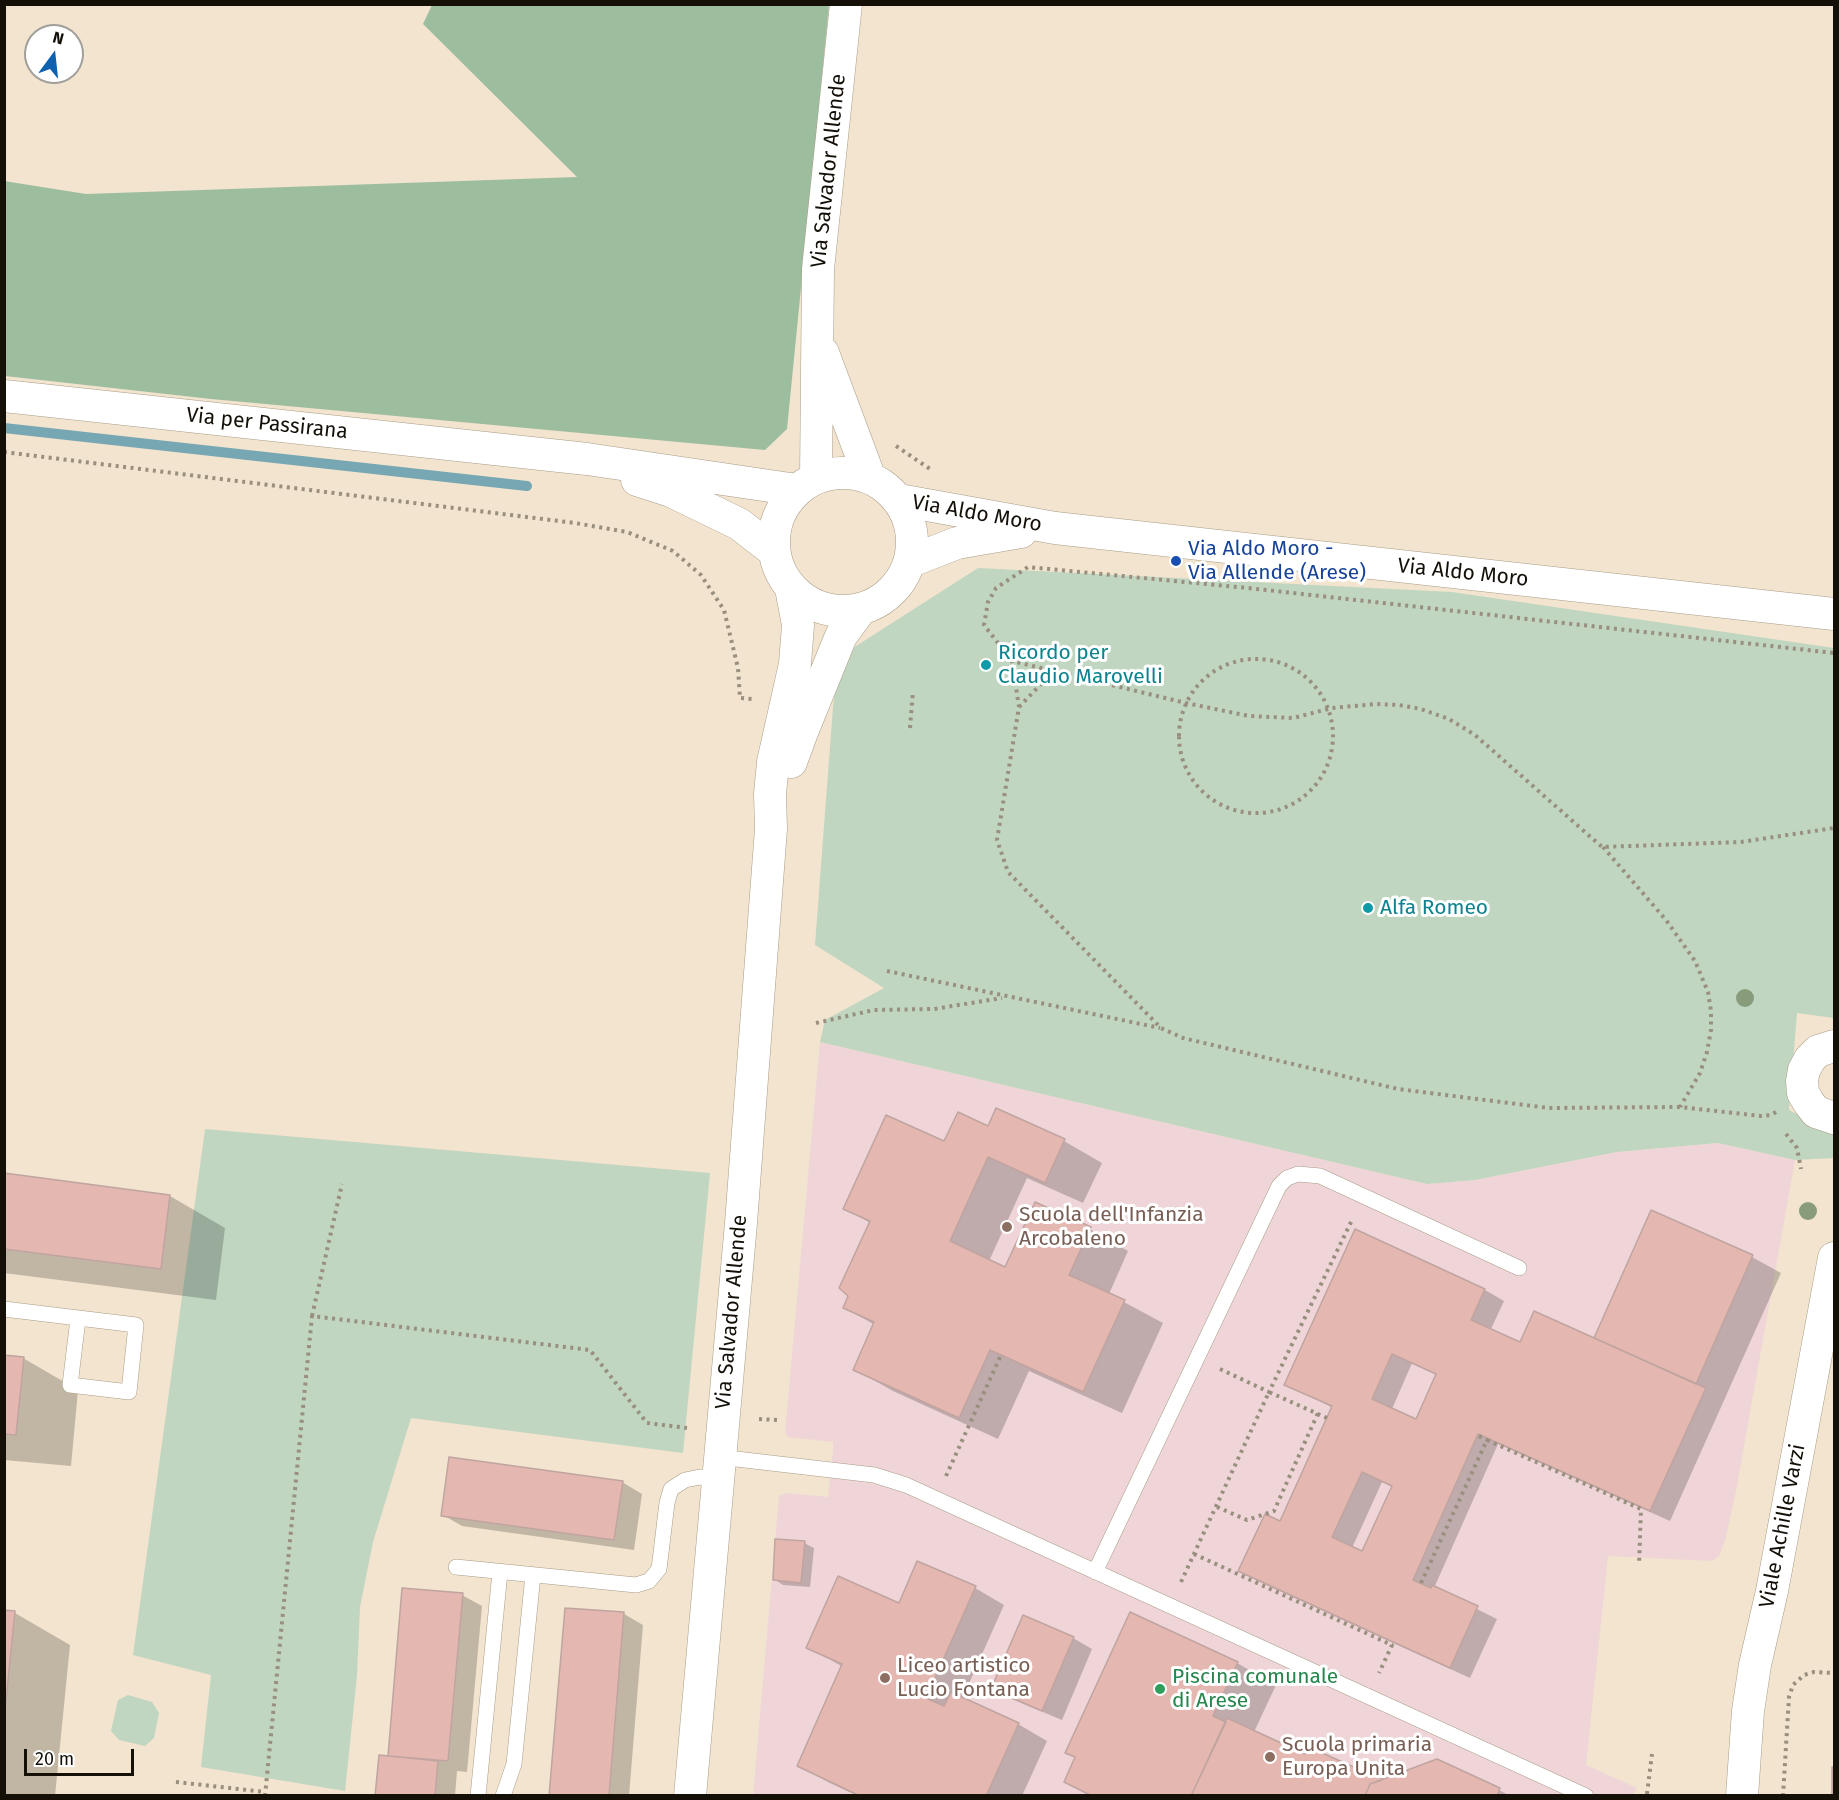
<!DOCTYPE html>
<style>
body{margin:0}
#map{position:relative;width:1839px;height:1800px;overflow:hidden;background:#f2e4ce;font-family:"Fira Sans",sans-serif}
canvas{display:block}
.frame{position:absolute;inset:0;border:6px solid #141008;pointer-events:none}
.north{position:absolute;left:24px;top:24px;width:60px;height:60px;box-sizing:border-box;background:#fff;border:2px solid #a19f9c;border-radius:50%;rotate:15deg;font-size:16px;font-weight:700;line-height:24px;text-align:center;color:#141008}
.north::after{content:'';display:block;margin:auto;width:21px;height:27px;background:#0f60af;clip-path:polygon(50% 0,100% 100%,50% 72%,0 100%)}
.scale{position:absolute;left:24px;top:1749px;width:110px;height:27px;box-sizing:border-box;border:3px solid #141008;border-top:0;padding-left:8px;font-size:18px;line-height:21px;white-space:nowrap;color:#141008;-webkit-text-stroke:4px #fff;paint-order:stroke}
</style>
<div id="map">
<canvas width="1839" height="1800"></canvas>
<div class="frame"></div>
<div class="north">N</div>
<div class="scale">20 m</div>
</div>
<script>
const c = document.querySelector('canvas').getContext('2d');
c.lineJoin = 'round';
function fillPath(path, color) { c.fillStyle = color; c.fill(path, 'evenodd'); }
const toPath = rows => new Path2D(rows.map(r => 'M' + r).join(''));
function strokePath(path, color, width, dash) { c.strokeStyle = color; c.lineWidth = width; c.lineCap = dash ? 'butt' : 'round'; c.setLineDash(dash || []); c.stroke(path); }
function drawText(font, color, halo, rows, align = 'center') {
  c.font = font + ' "Fira Sans",sans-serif'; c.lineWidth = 6; c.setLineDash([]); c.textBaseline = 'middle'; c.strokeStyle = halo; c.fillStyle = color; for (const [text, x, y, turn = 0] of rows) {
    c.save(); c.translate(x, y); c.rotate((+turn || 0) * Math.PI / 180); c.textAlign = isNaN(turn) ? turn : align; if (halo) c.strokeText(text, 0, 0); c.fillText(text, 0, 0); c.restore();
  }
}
fillPath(toPath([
 [820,1042,1427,1184,1475,1180,1617,1152,1718,1143,1795,1160,1736,1491,1726,1537,1719,1556,1712,1561,1608,1556,1586,1765,1637,1788,1633,1795,753,1796,779,1496,787,1493,828,1497,833,1451,833,1442,788,1437,785,1433]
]), '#efd5d8');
fillPath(toPath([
 [978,568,1452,592,1834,648,1834,1018,1797,1013,1789,1110,1834,1135,1834,1158,1795,1160,1718,1143,1617,1152,1475,1180,1427,1184,820,1042,825,1020,884,988,815,945,833,707,839,657],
 [205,1129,710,1173,683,1453,411,1418,373,1542,360,1607,357,1676,345,1791,201,1767,211,1675,133,1655],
 [128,1695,152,1702,159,1713,154,1738,145,1746,119,1740,111,1731,118,1700]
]), '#c0d6c1');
fillPath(toPath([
 [432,5,829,5,787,429,765,450,211,399,5,376,4,181,86,194,577,177,423,24]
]), '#9dbd9f');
fillPath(toPath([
 [989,1128,1064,1141,1102,1163,1083,1203,1027,1178,989,1261,1006,1269,1090,1229,1128,1251,1109,1294,1163,1323,1122,1413,1029,1371,998,1439,893,1391,854,1369,875,1325,845,1308,870,1223,845,1208,945,1143],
 [4,1175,170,1196,225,1228,216,1300,4,1273],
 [1652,1212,1752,1257,1781,1273,1670,1521,1498,1444,1434,1588,1497,1619,1470,1678,1260,1582,1240,1571,1281,1523,1333,1408,1286,1384,1356,1231,1485,1290,1504,1301,1490,1331,1521,1344,1594,1340],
 [1412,1363,1437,1375,1417,1421,1392,1409],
 [1382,1482,1393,1487,1363,1553,1352,1548],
 [4,1356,23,1358,78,1390,71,1466,4,1460],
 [622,1482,642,1494,634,1550,462,1526,443,1515],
 [804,1543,814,1548,810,1587,783,1585,774,1579],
 [918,1563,975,1588,1004,1605,962,1699,1018,1724,1047,1741,1022,1796,858,1796,828,1782,799,1765,843,1667,808,1647,899,1605],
 [462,1595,482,1606,467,1772,457,1771,455,1796,377,1796,389,1758],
 [566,1609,624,1614,643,1625,629,1796,551,1796],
 [4,1612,15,1613,70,1645,55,1796,4,1796],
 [1073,1638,1092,1649,1062,1720,1012,1699,993,1688],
 [1237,1663,1276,1685,1254,1732,1306,1756,1376,1779,1380,1778,1385,1780,1499,1790,1510,1796,1090,1796,1066,1781]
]), '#0003');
strokePath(toPath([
 [4,428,527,486]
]), '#76a7b3', 10);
const building = toPath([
 [996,1108,1065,1139,1045,1183,988,1157,950,1241,1005,1267,1035,1202,1091,1227,1069,1275,1125,1300,1083,1392,990,1350,959,1418,853,1370,874,1322,843,1308,848,1296,839,1288,870,1221,843,1209,886,1115,944,1141,958,1112,988,1126,996,1108],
 [4,1173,170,1195,161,1269,4,1249,4,1173],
 [1651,1210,1753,1255,1696,1384,1594,1338,1651,1210],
 [1355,1229,1485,1289,1471,1320,1520,1342,1534,1311,1706,1388,1650,1511,1478,1434,1413,1580,1431,1588,1432,1585,1478,1606,1450,1668,1238,1571,1265,1514,1280,1521,1332,1406,1284,1385,1355,1229],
 [1392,1354,1436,1374,1416,1419,1372,1399,1392,1354],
 [1362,1472,1392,1486,1362,1551,1332,1537,1362,1472],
 [4,1355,24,1357,16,1435,4,1434,4,1355],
 [449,1457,623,1481,614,1540,441,1516,449,1457],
 [775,1539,805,1541,801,1583,773,1580,775,1539],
 [917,1561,976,1586,926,1698,944,1706,951,1692,1019,1723,986,1796,860,1796,797,1766,842,1664,806,1648,838,1576,899,1603,917,1561],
 [402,1588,463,1593,448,1761,388,1756,402,1588],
 [565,1608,624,1612,609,1796,549,1796,565,1608],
 [4,1610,15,1611,4,1721,4,1610],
 [1130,1612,1238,1662,1213,1716,1226,1722,1191,1796,1092,1796,1064,1782,1075,1757,1065,1753,1130,1612],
 [1023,1615,1074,1637,1042,1711,991,1689,1023,1615],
 [1227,1718,1305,1754,1309,1747,1376,1777,1381,1776,1382,1780,1370,1784,1365,1796,1191,1796,1227,1718],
 [379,1755,438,1761,435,1796,375,1796,379,1755],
 [1437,1759,1500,1788,1497,1796,1365,1796,1370,1784,1437,1759],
 [1832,1767,1834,1767,1834,1796,1832,1796,1832,1767]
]);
fillPath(building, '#e5b7b1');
strokePath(building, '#bfa4a0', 1.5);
const lane = toPath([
 [4,1309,136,1325,129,1392,70,1385,78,1319],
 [719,1457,874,1475,906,1485,1586,1796],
 [456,1567,636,1585,649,1581,659,1569,667,1503,671,1489,685,1480,700,1477,717,1480],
 [1095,1572,1279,1186,1287,1178,1298,1174,1320,1176,1519,1268],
 [478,1796,500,1572],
 [503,1796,514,1764,533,1575]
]);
const street = toPath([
 [823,353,869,476],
 [4,396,587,459,797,490],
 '774 542a69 69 0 1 1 138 0a69 69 0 1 1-138 0Z',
 [816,478,818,269,846,4],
 [637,480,671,491,739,524,774,551],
 [899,500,1055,528,1834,614],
 [911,561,957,543,1021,532],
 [791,762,802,732,841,636,860,610],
 [1834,1046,1818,1051,1810,1059,1804,1070,1802,1081,1803,1093,1809,1103,1816,1112,1834,1118],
 [690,1796,741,1223,771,829,770,794,773,762,795,664,798,625,791,588],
 [1742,1796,1748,1711,1755,1665,1772,1591,1834,1258]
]);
strokePath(lane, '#a99c87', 16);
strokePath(street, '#a99c87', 33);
strokePath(toPath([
 [896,446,930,469],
 [4,452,575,523,627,532,673,551,701,575,724,610,738,668,740,698,752,699],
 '1179 736a77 77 0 1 1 154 0a77 77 0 1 1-154 0Z',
 [1012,661,984,625,988,602,996,588,1028,567,1248,588,1834,653],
 [1019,707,1043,682,1063,675],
 [910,728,913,691],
 [1603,847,1666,920,1695,961,1708,992,1711,1011,1711,1030,1707,1052,1700,1073,1680,1107],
 [887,971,1160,1028],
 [816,1023,874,1010,934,1009,1002,998],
 [1776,1112,1771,1115,1761,1116,1680,1107,1549,1108,1398,1089,1183,1038,1161,1028,1008,872,997,840,1019,707,1012,661,1186,703,1249,716,1293,718,1332,708,1376,704,1399,705,1421,709,1449,719,1475,735,1602,847,1741,842,1834,828],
 [1786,1134,1797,1148,1801,1169],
 [312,1316,342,1184],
 [1220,1369,1269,1392,1352,1220],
 [759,1419,777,1420],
 [1479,1436,1487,1440],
 [946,1476,1001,1355],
 [1217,1507,1247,1520,1274,1511,1318,1413],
 [1194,1554,1392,1645,1379,1673],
 [1181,1582,1269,1392,1327,1418],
 [1421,1583,1487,1440,1641,1509,1639,1565],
 [176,1782,265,1792],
 [1647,1794,1652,1754],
 [265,1796,312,1316,590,1350,647,1423,687,1428],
 [1783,1796,1789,1697,1793,1685,1804,1675,1814,1672,1834,1673]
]), '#998f7f', 4, [3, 4.5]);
strokePath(lane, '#fff', 15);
strokePath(street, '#fff', 32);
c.fillStyle = '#889c7c';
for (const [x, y] of [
 [1745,998],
 [1808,1211]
]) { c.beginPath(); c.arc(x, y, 9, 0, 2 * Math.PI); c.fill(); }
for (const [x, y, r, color] of [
 [1176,561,6,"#1a4fb4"],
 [986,665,6,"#0f9aa8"],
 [1368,908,6,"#0f9aa8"],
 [1007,1227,6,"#8d6e63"],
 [885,1678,6,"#8d6e63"],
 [1160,1689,6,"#2e9e5b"],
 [1270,1757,6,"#8d6e63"]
]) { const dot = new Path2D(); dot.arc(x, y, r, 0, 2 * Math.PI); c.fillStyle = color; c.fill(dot); strokePath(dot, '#fff', 2); }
drawText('21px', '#141008', '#fff', [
 ["Via Salvador Allende",829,171,-84],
 ["Via per Passirana",267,424,6],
 ["Via Aldo Moro",977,514,10],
 ["Via Aldo Moro",1463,573,6],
 ["Via Salvador Allende",732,1312,-85],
 ["Viale Achille Varzi",1783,1526,-79]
]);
drawText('21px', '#164399', '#fff', [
 ["Via Aldo Moro -",1188,549],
 ["Via Allende (Arese)",1188,573]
], 'left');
drawText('21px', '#0d838f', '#fff', [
 ["Ricordo per",998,653],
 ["Claudio Marovelli",998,677],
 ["Alfa Romeo",1380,908]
], 'left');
drawText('21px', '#785e54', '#fff', [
 ["Scuola dell'Infanzia",1019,1215],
 ["Arcobaleno",1019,1239],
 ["Liceo artistico",897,1666],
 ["Lucio Fontana",897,1690],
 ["Scuola primaria",1282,1745],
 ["Europa Unita",1282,1769]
], 'left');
drawText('21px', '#27864d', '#fff', [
 ["Piscina comunale",1172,1677],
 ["di Arese",1172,1701]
], 'left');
</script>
